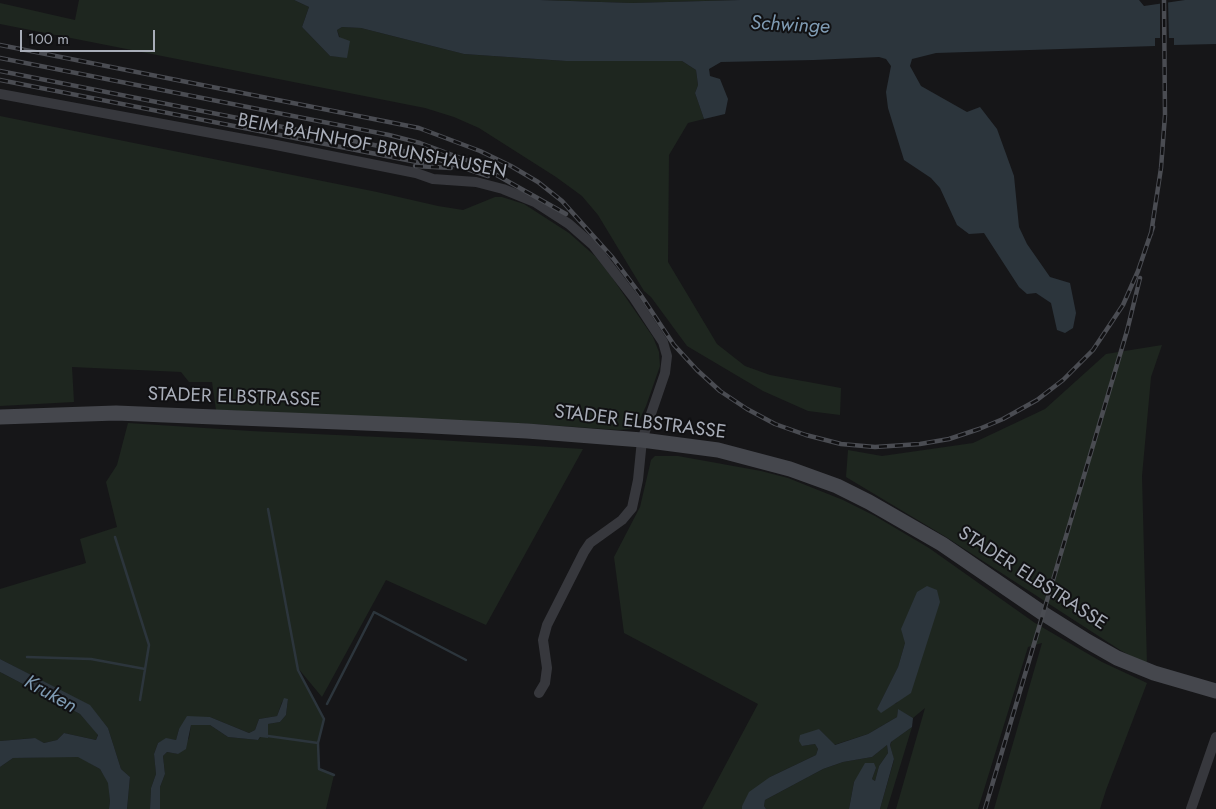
<!DOCTYPE html>
<style>
body{margin:0}
#map{position:relative;width:1216px;height:809px;overflow:hidden;background:#161618;font-family:Jost,sans-serif}
canvas{display:block}
.scale{position:absolute;left:20px;top:30px;width:135px;height:22px;box-sizing:border-box;border:2px solid #a8adb8;border-top:0;padding-left:6px;font-size:15px;line-height:18px;white-space:nowrap;color:#a8adb8;-webkit-text-stroke:4px #111113;paint-order:stroke}
</style>
<div id="map">
<canvas width="1216" height="809"></canvas>
<div class="scale">100 m</div>
</div>
<script>
const c = document.querySelector('canvas').getContext('2d');
c.lineJoin = 'round';
function fillPath(path, color) { c.fillStyle = color; c.fill(path, 'evenodd'); }
const toPath = rows => new Path2D(rows.map(r => 'M' + r).join(''));
function strokePath(path, color, width, dash) { c.strokeStyle = color; c.lineWidth = width; c.lineCap = dash ? 'butt' : 'round'; c.setLineDash(dash || []); c.stroke(path); }
function drawText(font, color, halo, rows, align = 'center') {
  c.font = font + ' Jost,sans-serif'; c.lineWidth = 4; c.setLineDash([]); c.textBaseline = 'middle'; c.strokeStyle = halo; c.fillStyle = color; for (const [text, x, y, turn = 0] of rows) {
    c.save(); c.translate(x, y); c.rotate((+turn || 0) * Math.PI / 180); c.textAlign = isNaN(turn) ? turn : align; if (halo) c.strokeText(text, 0, 0); c.fillText(text, 0, 0); c.restore();
  }
}
fillPath(toPath([
 [79,0,294,0,309,7,302,27,330,56,347,57,337,30,342,27,361,28,464,54,566,61,682,61,696,70,698,85,695,93,704,119,688,123,669,155,668,262,717,344,745,366,770,375,841,388,840,415,808,411,763,391,687,346,651,297,644,291,598,215,582,196,556,177,479,128,454,117,425,108,0,24,0,3,75,20],
 [540,0,740,0,632,3],
 [0,116,377,192,438,206,463,210,495,197,502,197,524,204,569,233,595,256,611,276,653,337,659,352,660,366,646,406,638,423,631,429,619,430,533,424,216,410,212,382,189,382,181,372,72,367,74,402,0,406],
 [1162,345,1151,377,1142,476,1147,665,1120,650,946,537,846,477,848,450,882,456,973,443,1045,409,1106,354],
 [128,423,251,431,422,439,583,449,486,625,386,580,322,697,297,667,324,719,318,743,319,769,334,775,326,809,160,809,160,787,165,774,163,756,167,752,178,754,189,738,191,725,210,725,228,737,258,740,267,729,268,724,280,722,286,715,288,699,282,702,277,716,259,719,255,730,249,733,210,717,179,729,176,740,166,739,158,743,154,754,156,774,151,788,150,809,127,809,130,777,121,769,108,728,90,706,0,659,0,589,86,563,80,539,117,527,106,482,117,465],
 [655,456,678,456,761,471,788,478,843,500,875,516,929,548,1035,623,1102,662,1147,683,1106,790,1100,809,994,809,1042,643,1028,647,978,809,896,809,925,708,913,718,898,710,897,717,868,734,834,745,819,729,802,746,815,744,818,749,816,755,770,777,742,806,742,809,702,809,758,704,624,633,614,557,640,507,651,460],
 [905,643,897,703,877,709,898,667],
 [0,672,80,714,98,734,96,740,64,733,57,740,44,743,34,738,0,741],
 [912,727,887,809,880,809,894,760,890,745,892,741],
 [887,745,888,753,879,766,875,781,872,779,876,768,854,782,849,809,766,809,764,806,765,800,823,769,843,762,872,757],
 [78,756,100,769,109,783,110,801,109,809,0,809,0,767,13,758]
]), '#1e261f');
fillPath(toPath([
 [294,0,540,0,632,3,740,0,1139,0,1144,6,1185,0,1216,0,1216,44,1174,45,1174,38,1155,38,1155,46,936,53,912,59,910,66,921,86,967,112,980,107,997,129,1014,176,1019,227,1027,244,1050,277,1070,283,1076,313,1073,328,1065,333,1057,330,1051,303,1036,293,1027,294,1019,287,984,233,969,234,957,225,940,188,931,178,904,160,888,108,886,92,891,66,886,59,879,57,814,60,721,62,709,69,710,76,720,79,728,99,725,114,704,119,695,93,698,85,696,70,682,61,566,61,464,54,361,28,342,27,337,30,339,37,350,41,347,58,330,56,302,27,309,7],
 [927,586,937,590,940,602,911,693,881,713,877,709,898,667,905,643,901,629,917,592],
 [0,659,90,705,108,728,121,769,130,777,127,809,109,809,110,801,108,783,100,769,78,757,13,758,0,767,0,741,35,738,44,743,57,740,64,733,96,740,98,735,80,714,0,672],
 [284,698,288,699,286,715,280,722,268,724,268,738,260,737,258,740,228,737,210,725,191,725,186,749,178,754,167,752,163,756,165,774,160,787,160,809,150,809,151,788,156,774,154,754,158,743,166,738,176,740,179,729,187,716,210,717,249,733,255,730,259,719,277,716],
 [898,709,913,718,912,727,891,742,890,745,894,759,880,809,849,809,854,782,865,763,874,763,876,768,872,779,875,781,879,766,888,753,887,745,872,757,843,762,823,769,765,800,764,806,766,809,742,809,742,806,749,792,770,777,816,755,818,749,815,744,802,746,799,741,800,735,819,729,835,745,868,734,897,717]
]), '#2c353c');
fillPath(toPath([
 [1168,0,1169,40,1160,40,1160,1]
]), '#161618');
strokePath(toPath([
 [268,509,298,670,324,719,318,743],
 [115,537,149,645,140,700],
 [27,657,91,659,145,669],
 [327,704,374,612,466,660],
 [268,736,318,743,319,769,334,775]
]), '#2c353c', 2.5);
strokePath(toPath([
 [0,94,271,144,416,173,433,179,476,182,503,189,535,202,569,224,593,245,634,298,663,342,667,356,665,373,642,440,638,480,632,508,622,520,590,543,584,552,547,625,543,640,547,668,545,683,539,693],
 [1191,809,1216,737]
]), '#37383d', 10);
strokePath(toPath([
 [0,417,116,413,413,425,527,431,642,440,718,450,790,469,837,486,869,502,942,544,1044,614,1087,641,1117,658,1154,673,1216,691]
]), '#45474d', 15);
const rail = toPath([
 [0,45,419,128,480,151,511,166,538,182,562,201,613,258,640,294,674,345,697,370,720,391,747,409,775,424,806,435,841,444,875,447,920,444,949,439,979,429,1003,419,1037,400,1063,380,1093,350,1123,305,1138,271,1153,227],
 [0,58,389,135,420,143,477,164,566,214],
 [0,71,389,148,431,157,488,176],
 [0,80,422,163],
 [415,166,451,168],
 [1151,234,1161,168,1165,115,1164,0],
 [985,809,1127,331,1140,278]
]);
strokePath(rail, '#4a4c52', 4.5);
strokePath(rail, '#111113', 2.5, [8]);
drawText('19px', '#a8adb8', '#111113', [
 ["BEIM BAHNHOF BRUNSHAUSEN",372,147,11],
 ["STADER ELBSTRASSE",234,398,2],
 ["STADER ELBSTRASSE",640,423,7],
 ["STADER ELBSTRASSE",1032,579,33]
]);
drawText('italic 20px', '#7f9bb3', '#111113', [
 ["Schwinge",790,26,3],
 ["Kruken",50,695,29]
]);
</script>
